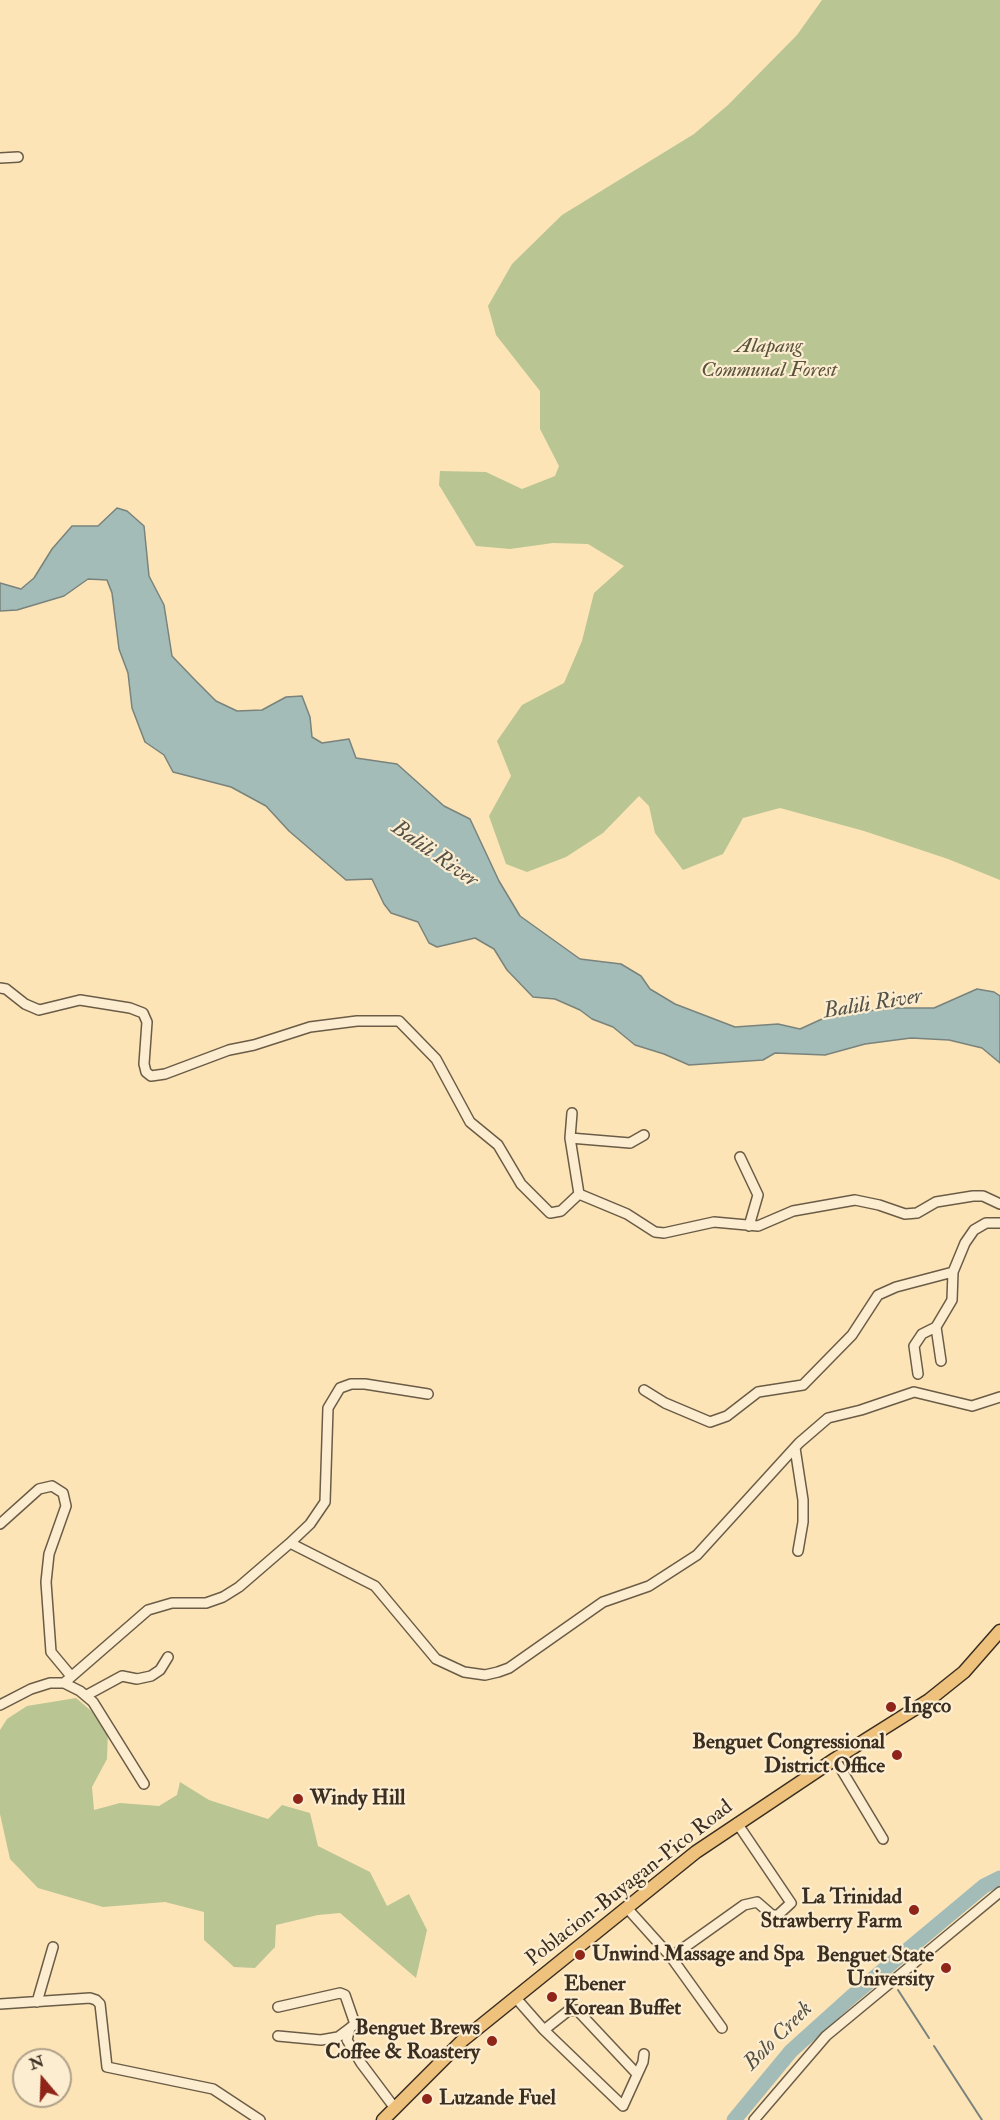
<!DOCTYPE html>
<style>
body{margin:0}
#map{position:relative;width:1000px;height:2120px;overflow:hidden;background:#fce4b7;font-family:"IM FELL Double Pica",serif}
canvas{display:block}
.north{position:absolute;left:12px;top:2048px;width:60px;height:60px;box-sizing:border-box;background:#fdedd0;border:2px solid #afa18a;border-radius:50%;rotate:341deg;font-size:16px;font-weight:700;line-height:24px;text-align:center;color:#3a2e21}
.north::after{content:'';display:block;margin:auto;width:21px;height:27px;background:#8f2418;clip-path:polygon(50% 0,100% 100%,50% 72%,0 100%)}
</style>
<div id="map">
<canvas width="1000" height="2120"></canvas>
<div class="north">N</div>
</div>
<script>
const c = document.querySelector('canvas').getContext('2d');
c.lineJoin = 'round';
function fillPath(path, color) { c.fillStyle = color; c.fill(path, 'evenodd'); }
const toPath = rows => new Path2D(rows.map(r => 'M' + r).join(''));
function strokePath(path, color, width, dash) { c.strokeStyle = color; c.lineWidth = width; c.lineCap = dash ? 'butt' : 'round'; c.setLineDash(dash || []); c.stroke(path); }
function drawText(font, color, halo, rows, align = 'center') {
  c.font = font + ' "IM FELL Double Pica",serif'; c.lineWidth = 4.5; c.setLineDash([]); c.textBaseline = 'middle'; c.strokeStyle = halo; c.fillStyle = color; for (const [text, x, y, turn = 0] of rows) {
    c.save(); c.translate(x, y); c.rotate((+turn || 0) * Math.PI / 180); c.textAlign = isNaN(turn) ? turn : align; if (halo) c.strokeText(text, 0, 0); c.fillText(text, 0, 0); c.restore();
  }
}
fillPath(toPath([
 [822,0,1000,0,1000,880,948,859,864,831,780,808,743,818,723,854,683,870,655,833,649,806,639,796,603,833,566,857,527,872,506,864,489,816,511,776,497,741,522,705,564,683,582,641,594,593,624,566,588,544,553,543,510,549,476,546,439,485,440,471,486,472,522,489,555,476,559,466,540,429,540,391,496,335,488,306,512,264,562,215,694,134,728,105,797,35],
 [76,1698,96,1715,108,1730,107,1759,92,1787,94,1810,120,1803,159,1806,177,1795,180,1782,209,1800,268,1819,282,1805,310,1813,318,1846,370,1872,387,1906,409,1894,427,1930,416,1978,340,1913,318,1915,276,1925,275,1947,255,1968,234,1967,204,1940,204,1912,165,1902,103,1907,38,1888,10,1859,0,1814,0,1730,7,1719,27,1706]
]), '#b9c593');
const water = toPath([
 [117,508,127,511,144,526,149,576,164,605,172,656,195,680,216,701,237,711,262,710,286,697,302,696,310,717,312,737,322,743,349,739,356,758,397,764,444,806,470,819,499,881,520,916,580,959,621,964,641,976,650,989,675,1004,735,1027,778,1024,800,1029,833,1014,898,1008,934,1008,977,989,994,992,1000,996,1000,1063,982,1048,949,1040,911,1038,865,1044,825,1055,775,1053,763,1060,689,1065,664,1054,635,1045,613,1027,592,1019,580,1010,555,999,533,997,507,970,494,949,475,938,437,947,429,943,418,922,391,913,384,904,372,879,346,880,289,831,266,806,231,787,173,772,164,755,145,742,132,708,128,673,119,649,112,593,107,580,88,579,64,596,17,610,0,611,0,583,21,589,34,578,52,549,72,526,98,526,117,508]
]);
fillPath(water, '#a3bcb8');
strokePath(water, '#79837c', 1.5);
strokePath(toPath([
 [884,1969,889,1975],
 [898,1990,929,2038],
 [934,2046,982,2120],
 [736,2120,739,2114]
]), '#79837c', 2);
strokePath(toPath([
 [734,2120,791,2051,851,1997,984,1886,1000,1878]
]), '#a3bcb8', 15);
const minor = toPath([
 [0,158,18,157],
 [0,988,6,989,25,1004,39,1010,80,1000,130,1008,143,1013,147,1022,144,1064,146,1072,151,1076,165,1074,229,1050,254,1045,310,1027,357,1021,399,1021,436,1059,470,1122,498,1145,521,1184,550,1213,561,1211,579,1194,627,1214,655,1232,664,1233,714,1222,758,1226,793,1211,855,1200,879,1205,905,1214,917,1213,936,1202,973,1196,983,1196,1000,1204],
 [572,1113,570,1138,579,1194],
 [570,1138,630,1143,644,1135],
 [740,1157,758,1195,749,1226],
 [941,1361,936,1327,952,1300,953,1272],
 [918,1374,914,1346,922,1334,936,1327],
 [644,1390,665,1403,710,1422,727,1416,758,1392,803,1385,852,1335,878,1295,896,1287,953,1272,965,1243,974,1230,986,1223,1000,1223],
 [795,1448,803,1500,803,1522,798,1551],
 [0,1524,39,1489,52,1486,63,1493,66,1506,49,1554,46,1582,51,1652,71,1676],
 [290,1543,375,1586,436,1659,464,1672,485,1675,498,1672,509,1668,603,1602,649,1586,697,1555,799,1443,828,1418,861,1410,914,1392,972,1406,1000,1397],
 [64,1683,80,1691,93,1702,144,1784],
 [87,1695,122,1676,137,1679,151,1676,160,1670,168,1657],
 [0,1705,31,1689,50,1683,64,1683,148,1610,172,1603,206,1603,223,1597,239,1587,290,1543,310,1524,325,1502,328,1408,340,1388,351,1384,365,1384,428,1394],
 [835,1759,883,1839],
 [627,1908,671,1957,722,2028],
 [671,1957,744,1905,757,1902,772,1915,778,1915,791,1903,737,1823],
 [515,1997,544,2030,623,2106,643,2062,644,2054],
 [37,2002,53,1947],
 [0,2004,90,1998,96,2000,100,2004,107,2067,213,2089,260,2120],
 [278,2007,340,1993,345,1995,355,2024,350,2028,347,2040,361,2063,394,2107],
 [544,2030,568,2011,577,2010,637,2074],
 [278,2036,321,2040,338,2037,350,2028],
 [754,2120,826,2036,1000,1892]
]);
const major = toPath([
 [383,2120,463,2040,696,1852,835,1759,929,1700,964,1672,1000,1631]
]);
strokePath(minor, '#6a5c46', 12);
strokePath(major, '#3a2e21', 15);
strokePath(minor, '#fdedd0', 9);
strokePath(major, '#eec27c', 12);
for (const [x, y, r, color] of [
 [891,1707,6,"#8f2418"],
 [897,1755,6,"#8f2418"],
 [298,1799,6,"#8f2418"],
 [914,1910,6,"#8f2418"],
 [580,1955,6,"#8f2418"],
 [946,1968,6,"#8f2418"],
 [552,1997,6,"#8f2418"],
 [492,2041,6,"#8f2418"],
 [427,2099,6,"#8f2418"]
]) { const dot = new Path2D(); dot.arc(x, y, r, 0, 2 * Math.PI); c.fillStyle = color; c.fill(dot); strokePath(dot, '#fdedd0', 2); }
drawText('italic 21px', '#5a543e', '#fdedd0', [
 ["Alapang",769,347],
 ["Communal Forest",769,371]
]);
drawText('bold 21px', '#3a2e21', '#fdedd0', [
 ["Ingco",903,1707],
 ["Benguet Congressional",885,1743,"right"],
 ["District Office",885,1767,"right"],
 ["Windy Hill",310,1799],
 ["La Trinidad",902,1898,"right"],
 ["Strawberry Farm",902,1922,"right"],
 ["Unwind Massage and Spa",592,1955],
 ["Benguet State",934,1956,"right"],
 ["University",934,1980,"right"],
 ["Ebener",564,1985],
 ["Korean Buffet",564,2009],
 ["Benguet Brews",480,2029,"right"],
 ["Coffee & Roastery",480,2053,"right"],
 ["Luzande Fuel",439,2099]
], 'left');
drawText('21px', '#3a2e21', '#fdedd0', [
 ["Poblacion-Buyagan-Pico Road",630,1884,-38]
]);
drawText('italic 22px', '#545247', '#fdedd0', [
 ["Balili River",434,855,35],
 ["Balili River",873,1005,-9],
 ["Bolo Creek",779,2037,-45]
]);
</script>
